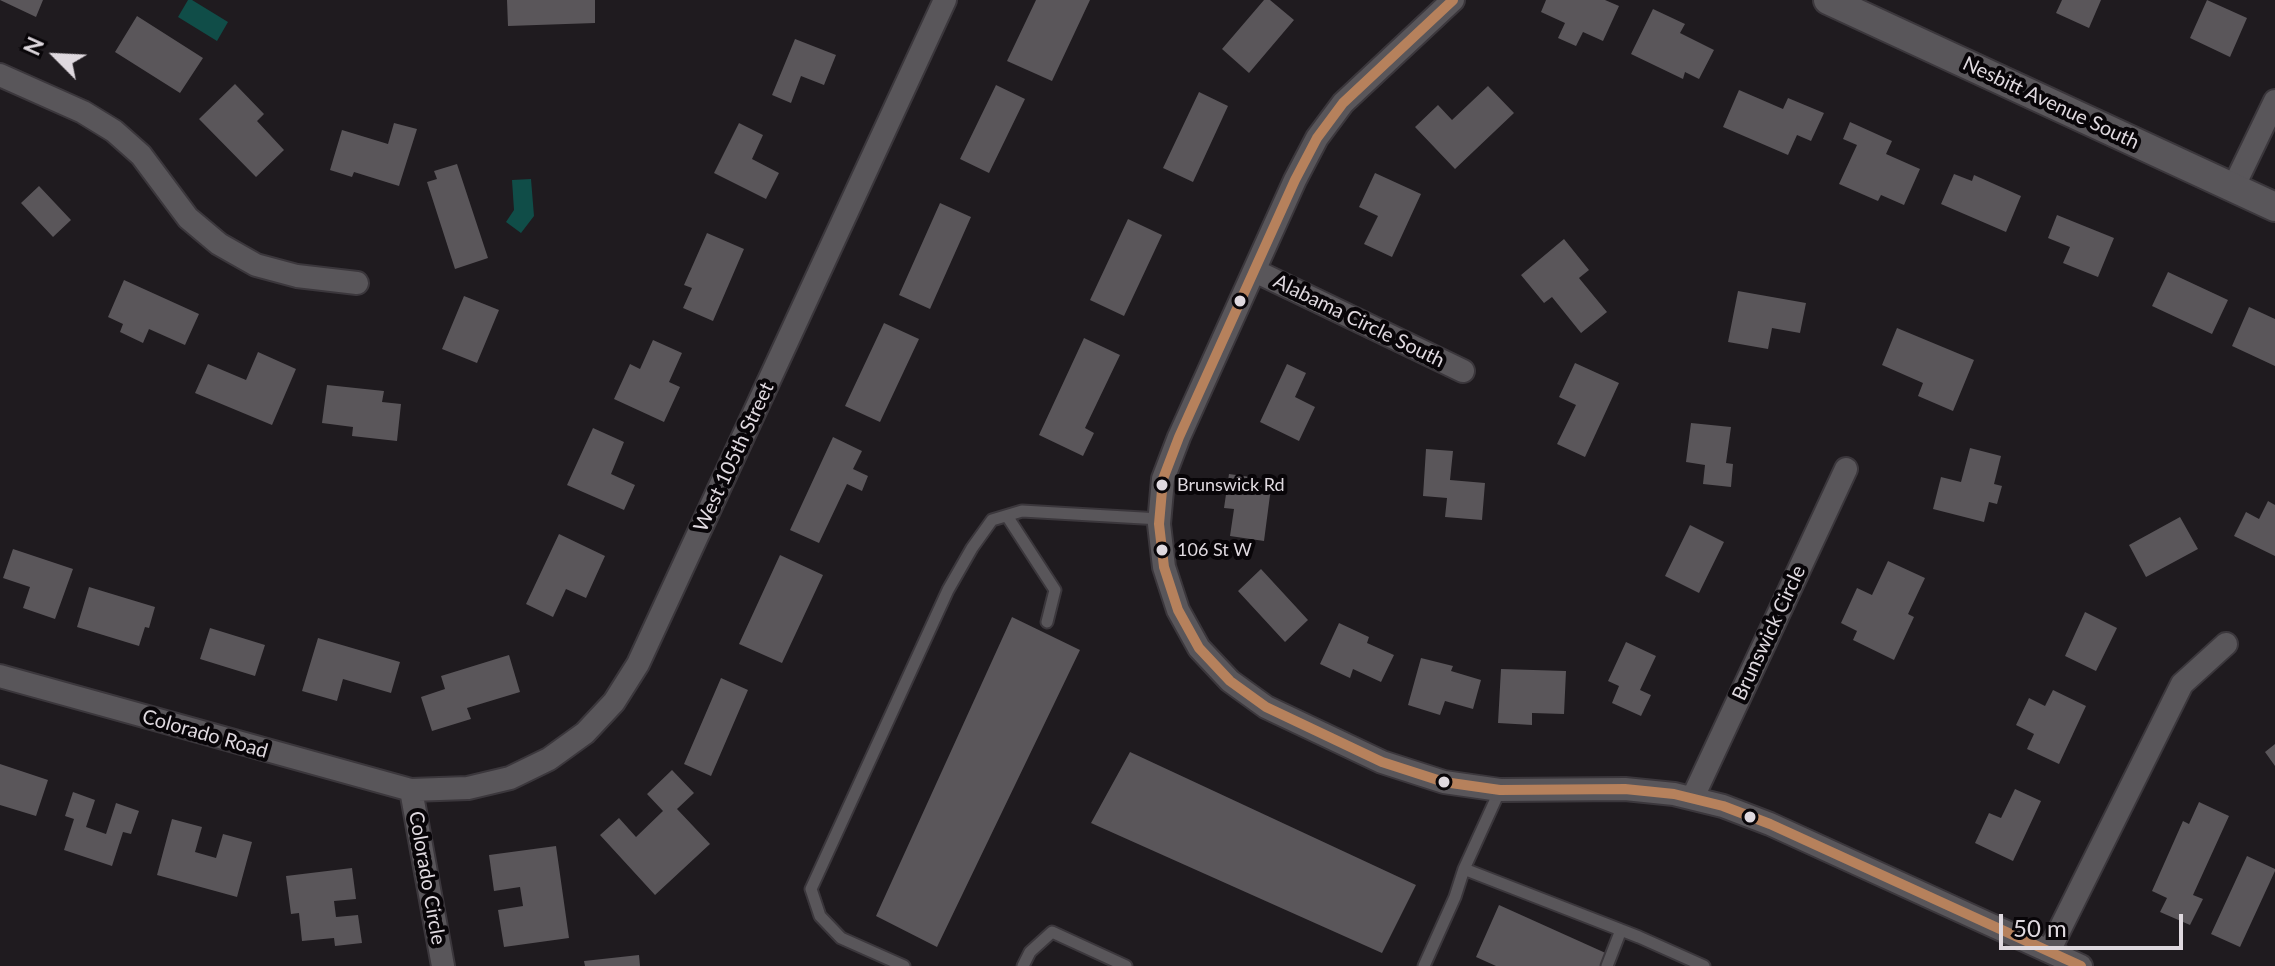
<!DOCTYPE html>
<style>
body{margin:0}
#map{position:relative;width:2275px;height:966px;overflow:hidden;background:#1f1b1f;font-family:Lato,sans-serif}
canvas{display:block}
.north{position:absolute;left:16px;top:16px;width:80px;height:80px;-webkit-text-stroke:6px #080508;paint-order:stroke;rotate:294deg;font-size:22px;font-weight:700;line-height:32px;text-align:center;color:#dfd9df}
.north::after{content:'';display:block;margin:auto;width:28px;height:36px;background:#dfd9df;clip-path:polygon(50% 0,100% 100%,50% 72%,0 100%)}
.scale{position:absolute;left:1999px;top:914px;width:184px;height:36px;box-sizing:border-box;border:4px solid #dfd9df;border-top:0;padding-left:10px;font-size:24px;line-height:28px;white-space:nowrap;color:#dfd9df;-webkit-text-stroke:6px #080508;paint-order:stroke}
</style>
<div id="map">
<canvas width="2275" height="966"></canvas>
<div class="north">N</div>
<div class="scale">50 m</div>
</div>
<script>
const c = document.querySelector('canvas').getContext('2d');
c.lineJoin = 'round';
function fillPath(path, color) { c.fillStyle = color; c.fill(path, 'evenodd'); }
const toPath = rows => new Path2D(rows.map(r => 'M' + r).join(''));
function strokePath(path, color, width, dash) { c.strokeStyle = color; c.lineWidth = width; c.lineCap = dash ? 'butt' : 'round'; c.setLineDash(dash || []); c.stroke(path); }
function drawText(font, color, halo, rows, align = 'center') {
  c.font = font + ' Lato,sans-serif'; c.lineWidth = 8; c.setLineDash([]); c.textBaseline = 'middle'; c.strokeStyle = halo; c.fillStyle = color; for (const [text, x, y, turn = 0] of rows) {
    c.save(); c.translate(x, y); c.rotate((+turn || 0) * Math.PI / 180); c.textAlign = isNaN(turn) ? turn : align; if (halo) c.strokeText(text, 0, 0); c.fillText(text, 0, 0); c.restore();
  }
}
fillPath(toPath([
 [188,0,192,0,228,22,217,41,178,17],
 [531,179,534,216,521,233,506,222,514,210,512,180]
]), '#104d48');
fillPath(toPath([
 [0,0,43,0,36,17],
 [507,0,595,0,595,23,508,26],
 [1036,0,1090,0,1052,81,1007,61],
 [1264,0,1270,0,1294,20,1249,73,1222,49],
 [1546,0,1605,0,1619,6,1603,41,1583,32,1576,46,1558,38,1565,23,1541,12],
 [2062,0,2101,0,2089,28,2056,13],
 [2207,0,2247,18,2230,57,2190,38],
 [1653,9,1685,24,1680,33,1714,50,1699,79,1685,72,1683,79,1631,54],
 [137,16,203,58,180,93,115,52],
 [795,39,836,55,824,85,801,76,791,103,772,95],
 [235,84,264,114,257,121,284,150,256,177,199,119],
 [996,85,1025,99,989,173,960,159],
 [1488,86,1514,113,1455,169,1415,127,1438,105,1452,120],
 [1739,90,1783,109,1788,98,1824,113,1811,141,1797,135,1788,155,1723,127],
 [1199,92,1228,106,1193,182,1163,168],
 [1850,122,1892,141,1886,154,1920,169,1904,205,1881,195,1878,201,1839,184,1857,145,1843,139],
 [394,123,417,129,399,186,354,172,352,177,330,170,342,130,388,144],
 [739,123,763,135,752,159,779,173,766,199,714,173],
 [457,164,488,258,455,269,427,182,437,179,434,171],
 [1375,173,1421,194,1392,257,1364,244,1378,216,1359,207],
 [1954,174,1972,181,1974,175,2021,196,2006,232,1941,204],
 [39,186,71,220,53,237,21,203],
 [940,203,971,217,930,309,899,295],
 [2057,215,2114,238,2098,277,2063,263,2070,247,2048,238],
 [1128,219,1162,235,1124,316,1090,300],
 [707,233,744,249,713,321,683,308,692,288,684,285],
 [1564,239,1589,270,1579,278,1607,312,1581,333,1552,297,1544,303,1521,275],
 [2168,272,2228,300,2212,334,2152,306],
 [124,280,199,314,185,345,149,329,143,343,120,332,123,324,108,317],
 [1738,291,1806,303,1800,333,1772,328,1768,349,1728,342],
 [464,296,499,310,477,363,442,349],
 [2249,307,2275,319,2275,366,2232,346],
 [884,323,919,339,880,422,845,406],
 [1897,328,1974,360,1953,411,1918,396,1923,383,1882,365],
 [1084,338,1120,355,1085,428,1094,433,1083,456,1039,435],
 [653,340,682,353,669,382,680,387,664,422,614,399,630,364,640,369],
 [258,352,296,369,272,425,195,393,208,364,246,380],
 [1575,363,1619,383,1585,457,1557,444,1576,405,1559,397],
 [1287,364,1306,373,1295,397,1315,407,1299,441,1260,422],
 [327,385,384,391,382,402,401,404,397,441,352,436,353,427,322,423],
 [1691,423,1731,427,1726,463,1733,464,1731,487,1703,484,1705,465,1686,462],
 [593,428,624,442,611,474,635,485,624,510,567,485],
 [833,437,862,451,853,469,868,476,862,491,847,484,819,543,790,530],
 [1970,448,2001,456,1994,484,2002,486,1997,504,1989,502,1984,522,1933,509,1941,477,1961,482],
 [1426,449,1453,451,1450,480,1485,483,1482,520,1445,517,1447,498,1423,496],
 [1229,474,1272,480,1264,541,1230,536,1234,509,1224,508],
 [2268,501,2275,505,2275,556,2234,536,2246,512,2259,519],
 [2180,517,2198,549,2146,577,2129,545],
 [1690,525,1724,542,1699,593,1665,576],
 [559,534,605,556,586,598,566,589,553,617,526,604],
 [13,549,73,569,55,619,23,608,30,587,3,578],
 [780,555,823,575,782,663,739,644],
 [1888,561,1925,578,1908,614,1914,617,1894,660,1853,640,1857,631,1841,623,1857,588,1872,595],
 [1261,569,1308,620,1285,642,1238,591],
 [89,587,155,607,149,628,145,627,139,646,77,627],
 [2085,612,2117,628,2096,671,2065,656],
 [1012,617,1080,650,937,947,876,916],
 [1339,623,1369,637,1367,643,1394,655,1381,682,1353,669,1350,678,1320,664],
 [210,628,265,645,255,676,200,659],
 [318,638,400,662,391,693,343,679,337,701,302,691],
 [1626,642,1656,656,1640,690,1651,695,1641,716,1612,703,1619,686,1608,681],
 [509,655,520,692,467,708,471,719,432,731,421,697,445,689,441,676],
 [1421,658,1453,666,1451,671,1481,680,1473,709,1445,701,1440,715,1408,705],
 [1501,669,1566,671,1564,714,1532,713,1532,725,1498,723],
 [721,678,748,690,711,776,684,764],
 [2053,690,2086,706,2059,764,2027,749,2034,734,2016,725,2029,698,2045,706],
 [2275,744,2275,766,2265,752],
 [1130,752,1416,885,1382,953,1091,823],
 [0,764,48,780,36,816,0,805],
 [672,770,694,793,677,809,710,844,655,895,600,835,619,818,636,837,663,811,647,794],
 [2015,789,2041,801,2013,861,1975,843,1989,813,2001,818],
 [73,792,95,800,86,827,106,834,116,803,139,811,131,834,123,832,112,866,64,850,74,819,65,816],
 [2199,802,2229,816,2193,895,2203,899,2190,925,2160,912,2167,898,2152,891,2183,821,2189,824],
 [172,819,202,827,195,852,216,858,223,834,252,842,237,897,157,875],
 [556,846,569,938,504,947,498,910,523,906,520,887,494,891,489,855],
 [2247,856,2275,869,2275,871,2240,947,2211,934],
 [352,868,356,899,334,901,336,917,358,915,362,943,335,946,334,938,302,941,299,913,291,914,286,876],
 [1499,905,1610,955,1604,966,1496,966,1476,957],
 [639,955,640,966,585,966,584,961]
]), '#5a565a');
const service = toPath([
 [1007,516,1055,590,1047,622],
 [1500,790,1464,869,1639,937,1704,966],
 [904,966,841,938,820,916,811,889,948,590,972,548,992,520,1022,511,1160,519],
 [1023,966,1030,952,1052,932,1126,966],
 [1424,966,1455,897,1464,869],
 [1607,966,1621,930]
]);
const minor = toPath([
 [1453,0,1343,103,1317,138,1295,180,1179,437,1163,479,1159,524,1164,567,1178,610,1199,648,1230,681,1266,707,1382,762,1444,782,1500,790,1625,789,1674,794,1723,806,1770,824,2081,966],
 [0,75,83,112,114,131,141,155,188,218,219,244,256,265,297,276,357,283],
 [2233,188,2275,101],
 [1255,271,1463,371],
 [0,676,411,790,468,788,510,778,549,759,585,733,614,702,638,664,945,0],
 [411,790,443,966],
 [1693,797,1846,469],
 [2049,951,2182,684,2226,644]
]);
const tertiary = toPath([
 [1828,0,2275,207]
]);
strokePath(service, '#3b373c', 15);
strokePath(minor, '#3b373c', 26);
strokePath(tertiary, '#3b373c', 32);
strokePath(service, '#59565a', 11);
strokePath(minor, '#59565a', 22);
strokePath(tertiary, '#59565a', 28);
strokePath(toPath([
 [1453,0,1343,103,1317,138,1295,180,1179,437,1163,479,1159,524,1164,567,1178,610,1199,648,1230,681,1266,707,1382,762,1444,782,1500,790,1625,789,1674,794,1723,806,1770,824,2081,966]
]), '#b6815c', 10);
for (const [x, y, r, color] of [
 [1240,301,7,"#dfd9df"],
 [1162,485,7,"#dfd9df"],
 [1162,550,7,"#dfd9df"],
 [1444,782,7,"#dfd9df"],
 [1750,817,7,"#dfd9df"]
]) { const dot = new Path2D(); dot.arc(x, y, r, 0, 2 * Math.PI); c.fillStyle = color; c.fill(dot); strokePath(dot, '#080508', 3); }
drawText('18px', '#dfd9df', '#080508', [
 ["Brunswick Rd",1177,485],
 ["106 St W",1177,550]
], 'left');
drawText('20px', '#dfd9df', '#080508', [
 ["Nesbitt Avenue South",2051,103,25],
 ["Alabama Circle South",1359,321,26],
 ["West 105th Street",734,457,-65],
 ["Brunswick Circle",1769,633,-65],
 ["Colorado Road",205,734,16],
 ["Colorado Circle",427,878,80]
]);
</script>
